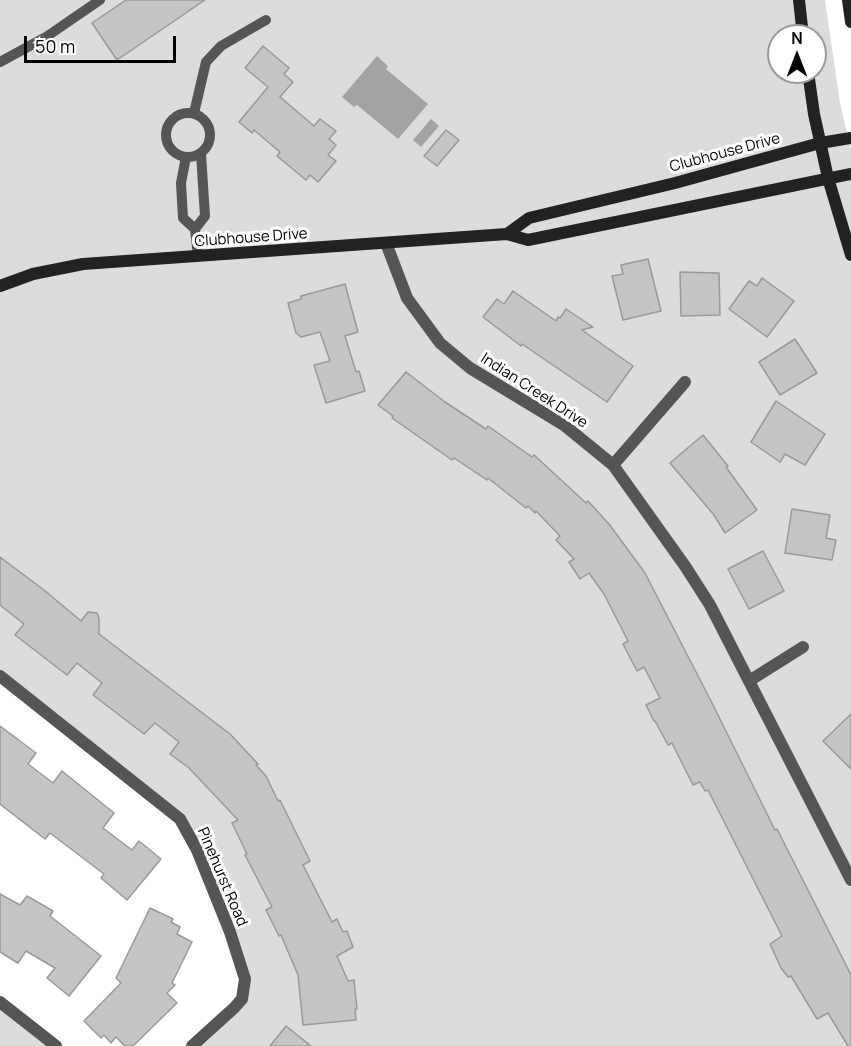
<!DOCTYPE html>
<style>
body{margin:0}
#map{position:relative;width:851px;height:1046px;overflow:hidden;background:#fff;font-family:Manrope,sans-serif}
canvas{display:block}
.north{position:absolute;left:767px;top:24px;width:60px;height:60px;box-sizing:border-box;background:#fff;border:2px solid #999;border-radius:50%;rotate:0deg;font-size:16px;font-weight:700;line-height:24px;text-align:center;color:#000}
.north::after{content:'';display:block;margin:auto;width:21px;height:27px;background:#000;clip-path:polygon(50% 0,100% 100%,50% 72%,0 100%)}
.scale{position:absolute;left:24px;top:36px;width:152px;height:27px;box-sizing:border-box;border:3px solid #000;border-top:0;padding-left:8px;font-size:18px;line-height:21px;white-space:nowrap;color:#000;-webkit-text-stroke:4px #fff;paint-order:stroke}
</style>
<div id="map">
<canvas width="851" height="1046"></canvas>
<div class="north">N</div>
<div class="scale">50 m</div>
</div>
<script>
const c = document.querySelector('canvas').getContext('2d');
c.lineJoin = 'round';
function fillPath(path, color) { c.fillStyle = color; c.fill(path, 'evenodd'); }
const toPath = rows => new Path2D(rows.map(r => 'M' + r).join(''));
function strokePath(path, color, width, dash) { c.strokeStyle = color; c.lineWidth = width; c.lineCap = dash ? 'butt' : 'round'; c.setLineDash(dash || []); c.stroke(path); }
function drawText(font, color, halo, rows, align = 'center') {
  c.font = font + ' Manrope,sans-serif'; c.lineWidth = 6; c.setLineDash([]); c.textBaseline = 'middle'; c.strokeStyle = halo; c.fillStyle = color; for (const [text, x, y, turn = 0] of rows) {
    c.save(); c.translate(x, y); c.rotate((+turn || 0) * Math.PI / 180); c.textAlign = isNaN(turn) ? turn : align; if (halo) c.strokeText(text, 0, 0); c.fillText(text, 0, 0); c.restore();
  }
}
fillPath(toPath([
 [0,0,825,0,840,103,851,150,851,1046,196,1046,228,1018,244,985,185,823,0,674],
 [779,36,815,36,815,72,779,72],
 [0,1001,57,1046,0,1046]
]), '#dcdcdc');
fillPath(toPath([
 [377,56,388,66,386,69,428,104,398,139,357,105,354,107,342,97],
 [431,119,439,126,421,147,413,140]
]), '#a3a3a3');
const building = toPath([
 [126,0,205,0,117,60,92,23,126,0],
 [263,46,289,68,284,74,293,82,280,97,314,126,320,119,336,131,329,139,336,145,328,155,336,161,318,182,310,175,306,180,277,156,280,152,254,130,252,133,239,122,268,87,245,68,263,46],
 [446,130,459,140,437,166,424,156,446,130],
 [648,259,661,311,623,320,612,276,623,274,621,265,648,259],
 [680,272,719,273,720,315,681,316,680,272],
 [762,278,794,301,767,337,729,309,749,281,757,286,762,278],
 [345,284,358,332,345,336,356,372,359,371,365,391,326,403,314,365,330,361,320,332,301,337,296,333,288,303,301,299,301,296,345,284],
 [513,291,556,321,558,317,560,318,566,309,593,327,582,330,633,366,607,402,522,344,521,346,483,317,497,299,504,304,513,291],
 [795,339,817,373,780,395,759,362,795,339],
 [406,372,445,402,486,429,488,426,532,457,534,455,586,503,588,501,609,524,645,573,711,701,775,830,777,829,851,975,851,1046,848,1046,828,1013,817,1019,791,976,788,977,781,968,770,944,782,936,708,790,705,791,700,782,693,785,672,743,668,745,655,721,654,721,646,705,660,698,644,667,637,671,623,644,628,641,604,594,589,573,580,579,569,562,574,559,556,540,560,536,536,511,535,513,528,506,526,508,488,478,487,480,454,458,452,460,392,418,393,416,378,405,406,372],
 [776,401,825,434,805,465,785,454,780,462,751,442,776,401],
 [703,435,728,466,726,467,757,510,725,533,714,515,670,463,703,435],
 [792,509,830,515,826,538,836,540,832,560,785,553,792,509],
 [763,551,784,591,749,609,728,569,763,551],
 [0,557,44,590,81,621,88,612,97,613,99,618,99,634,230,734,258,764,256,765,266,776,278,801,280,800,310,861,303,865,332,922,337,919,343,932,347,931,353,947,337,956,348,981,354,980,357,1009,355,1009,356,1020,303,1025,298,975,281,935,279,936,266,910,272,907,245,855,247,854,232,823,238,820,189,768,170,754,179,742,155,723,144,734,93,695,102,683,77,663,67,675,15,635,24,624,0,605,0,557],
 [851,714,851,769,823,741,851,714],
 [0,726,36,753,28,764,53,783,62,771,114,813,103,828,132,850,139,841,161,859,127,900,101,878,104,874,50,833,45,839,0,804,0,726],
 [0,894,20,905,27,896,53,911,50,916,101,956,69,996,47,978,55,968,26,951,18,963,0,952,0,894],
 [150,908,173,919,171,922,180,927,177,934,192,942,172,983,175,985,167,993,177,1003,133,1046,125,1046,116,1037,111,1043,104,1035,101,1038,84,1021,121,983,116,978,150,908],
 [286,1026,311,1046,270,1046,286,1026]
]);
fillPath(building, '#c4c4c4');
strokePath(building, '#999', 1.5);
strokePath(toPath([
 [0,62,46,37,100,0],
 '166 135a22 22 0 1 1 44 0a22 22 0 1 1-44 0Z',
 [194,113,206,62,221,46,266,20],
 [186,157,181,183,183,218,195,229],
 [198,256,195,229,205,216,201,154]
]), '#555', 10);
strokePath(toPath([
 [386,243,407,298,440,343,470,368,564,425,613,465,685,566,710,605,851,880],
 [613,465,685,382],
 [0,676,180,819,197,850,230,932,245,979,242,999,234,1008,192,1046],
 [749,681,803,647],
 [0,1002,56,1046]
]), '#555', 12);
strokePath(toPath([
 [799,0,803,36],
 [848,0,851,22],
 [808,72,814,114,828,178,851,255],
 [507,234,529,218,675,183,820,143,851,138],
 [0,286,33,274,83,264,507,234,528,240,851,174]
]), '#222', 12);
drawText('15px', '#000', '#fff', [
 ["Clubhouse Drive",725,153,-15],
 ["Clubhouse Drive",251,238,-4],
 ["Indian Creek Drive",534,391,33],
 ["Pinehurst Road",222,877,67]
]);
</script>
